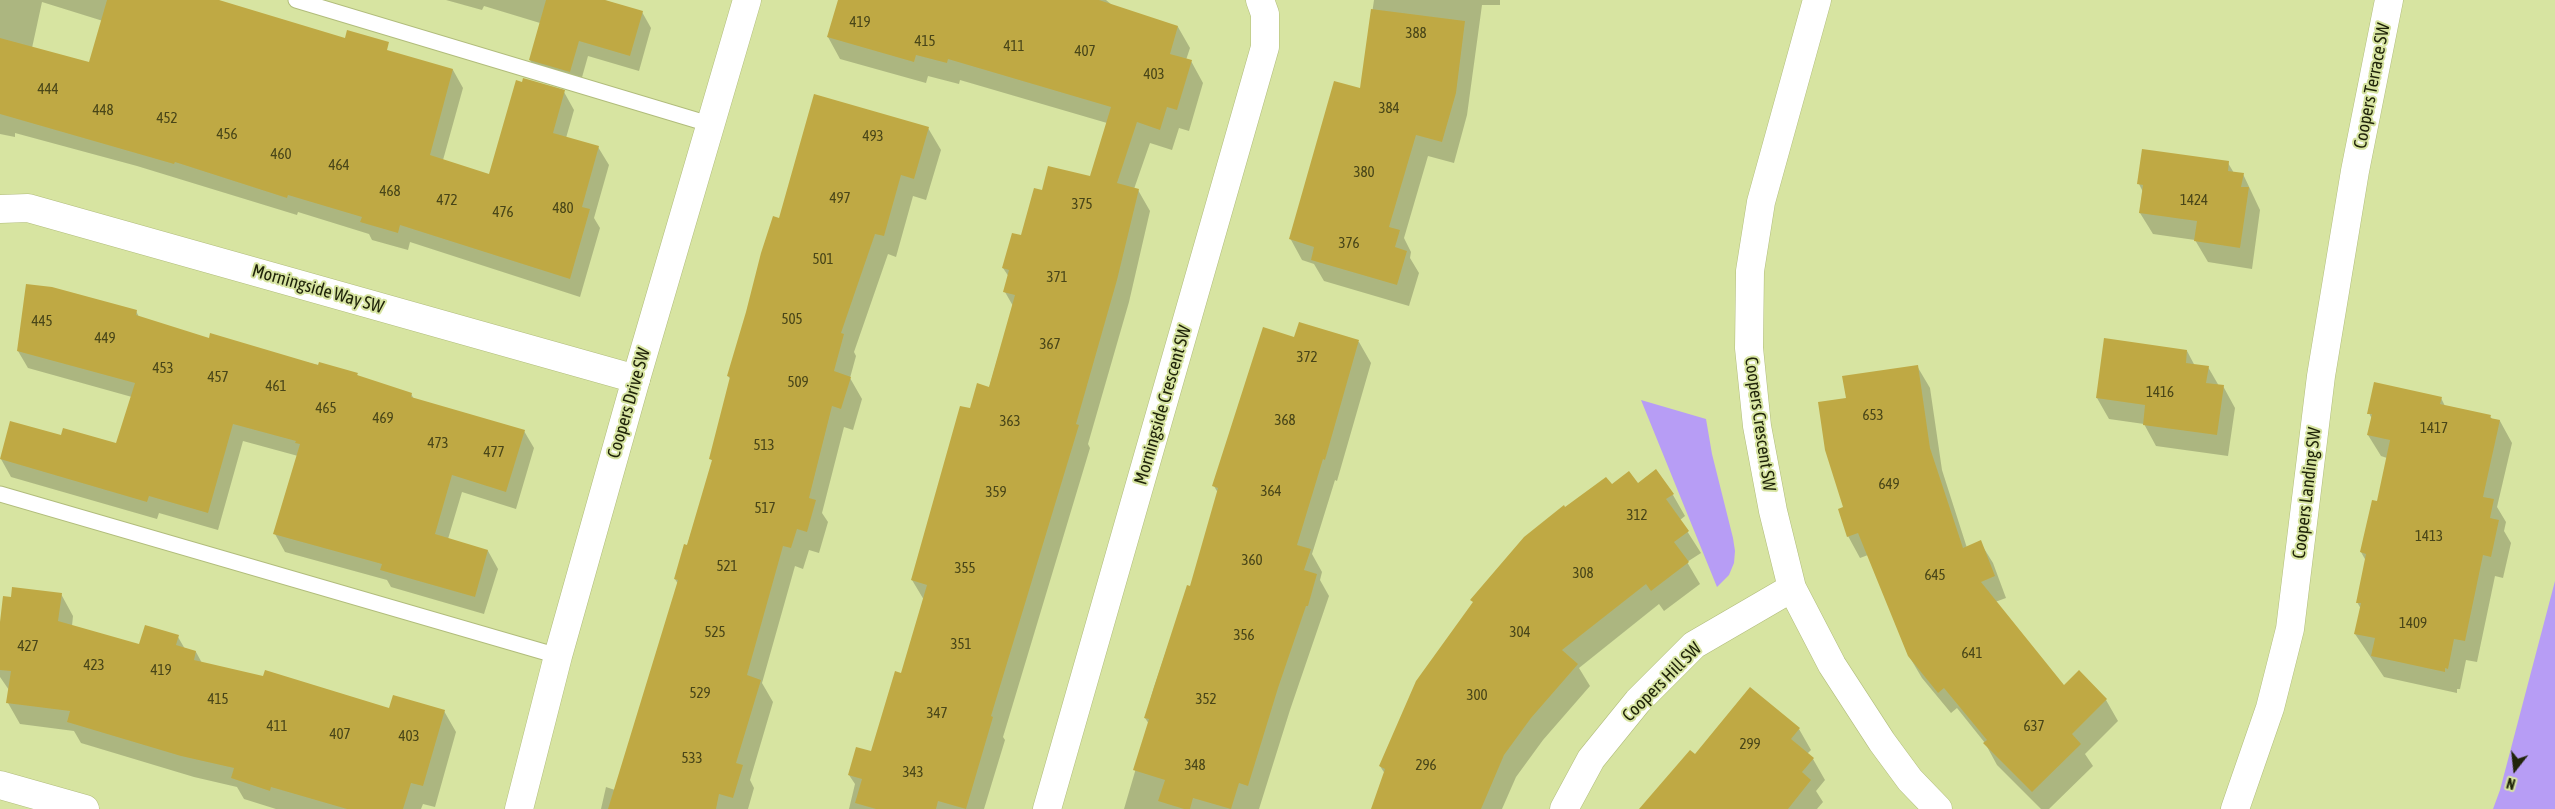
<!DOCTYPE html>
<style>
body{margin:0}
#map{position:relative;width:2555px;height:809px;overflow:hidden;background:#d7e4a1;font-family:"Asap Condensed",sans-serif}
canvas{display:block}
.north{position:absolute;left:2490px;top:744px;width:50px;height:50px;-webkit-text-stroke:4px #d7e4a1;paint-order:stroke;rotate:196deg;font-size:14px;font-weight:700;line-height:20px;text-align:center;color:#20240a}
.north::after{content:'';display:block;margin:auto;width:18px;height:22px;background:#20240a;clip-path:polygon(50% 0,100% 100%,50% 72%,0 100%)}
</style>
<div id="map">
<canvas width="2555" height="809"></canvas>
<div class="north">N</div>
</div>
<script>
const c = document.querySelector('canvas').getContext('2d');
c.lineJoin = 'round';
function fillPath(path, color) { c.fillStyle = color; c.fill(path, 'evenodd'); }
const toPath = rows => new Path2D(rows.map(r => 'M' + r).join(''));
function strokePath(path, color, width, dash) { c.strokeStyle = color; c.lineWidth = width; c.lineCap = dash ? 'butt' : 'round'; c.setLineDash(dash || []); c.stroke(path); }
function drawText(font, color, halo, rows, align = 'center') {
  c.font = font + ' "Asap Condensed",sans-serif'; c.lineWidth = 4; c.setLineDash([]); c.textBaseline = 'middle'; c.strokeStyle = halo; c.fillStyle = color; for (const [text, x, y, turn = 0] of rows) {
    c.save(); c.translate(x, y); c.rotate((+turn || 0) * Math.PI / 180); c.textAlign = isNaN(turn) ? turn : align; if (halo) c.strokeText(text, 0, 0); c.fillText(text, 0, 0); c.restore();
  }
}
fillPath(toPath([
 [1641,400,1706,419,1712,454,1733,538,1735,551,1734,563,1729,575,1717,587],
 [2555,581,2555,809,2493,809,2500,790]
]), '#b79df5');
fillPath(toPath([
 [0,0,211,0,453,70,463,88,443,160,490,175,564,92,574,110,566,138,598,147,609,165,594,218,600,228,580,297,410,242,408,250,372,240,369,234,298,212,297,215,137,166,15,133,15,137,0,134],
 [42,2,103,21,90,64,32,48],
 [446,0,604,0,642,12,651,28,639,71,588,56,579,88,539,76,530,60,540,23,484,6,482,10],
 [839,0,1106,0,1112,5,1178,27,1190,48,1186,60,1191,61,1203,83,1189,131,1179,128,1172,150,1150,143,1134,189,1138,190,1150,211,1129,302,1088,444,1090,448,1003,737,1005,740,984,809,849,809,855,784,849,775,872,752,902,675,924,600,912,580,970,410,989,388,1013,306,1005,292,1009,277,1003,268,1022,237,1043,192,1091,178,1107,123,960,80,959,84,928,76,926,83,840,59,828,37],
 [1374,0,1500,0,1500,5,1482,5,1467,115,1454,163,1428,156,1404,238,1411,252,1410,258,1419,273,1409,306,1324,281,1314,264,1302,260,1290,238,1361,90],
 [928,128,941,150,926,200,913,196,896,257,888,254,854,352,856,356,850,378,862,399,853,430,844,427,822,513,828,522,819,553,809,550,803,569,795,566,762,683,773,702,750,780,754,788,748,809,601,809,606,787,615,790,678,584,675,579,687,546,713,462,711,459,731,380,728,376,780,220],
 [2228,163,2234,173,2243,174,2260,210,2252,269,2208,262,2195,240,2153,234,2140,213,2143,192,2139,184],
 [136,311,139,317,210,340,357,374,358,377,411,394,414,399,524,431,534,448,516,509,462,492,448,539,488,551,498,569,484,614,391,587,387,580,285,552,275,534,298,456,243,441,218,530,159,513,157,519,11,477,1,459,62,437,117,444,132,397,28,368,18,351],
 [1295,338,1359,342,1371,363,1337,481,1335,480,1312,554,1322,572,1320,580,1329,596,1290,710,1259,809,1124,809,1149,724,1145,718,1154,687,1188,586,1191,587,1218,493,1214,486],
 [2187,351,2195,366,2208,367,2219,386,2223,386,2235,408,2228,456,2156,446,2144,424,2109,419,2097,398],
 [1917,366,1930,388,1942,470,1967,548,1980,542,1993,563,2006,598,1995,602,2064,686,2079,672,2106,700,2118,721,2085,754,2093,766,2049,809,2041,809,1997,765,1985,743,1957,708,1951,713,1922,678,1909,656,1868,555,1860,558,1848,536,1845,508,1847,399],
 [2441,398,2445,406,2490,416,2492,419,2500,421,2512,443,2497,507,2506,522,2504,531,2511,543,2503,578,2495,576,2477,662,2466,660,2460,689,2457,689,2457,693,2384,677,2355,634,2361,609,2357,602,2366,561,2361,552,2378,503,2387,458,2381,456,2368,435,2372,419,2369,413],
 [1611,485,1637,485,1673,495,1685,516,1680,520,1701,553,1687,562,1700,584,1664,611,1659,604,1579,668,1590,686,1543,740,1516,777,1502,809,1373,809,1385,774,1380,766,1565,509],
 [61,594,73,616,72,626,140,646,178,637,185,649,196,652,202,663,390,710,444,711,456,732,435,807,423,804,421,809,276,809,244,799,237,787,194,777,81,743,74,731,20,724,8,703,9,690,0,677,0,631],
 [1799,729,1811,750,1807,754,1813,759,1825,780,1816,791,1823,802,1817,809,1640,809,1695,756]
]), '#0003');
fillPath(toPath([
 [107,0,219,0,345,38,347,30,389,42,387,50,453,69,430,155,489,174,516,80,522,82,523,78,565,90,553,133,599,146,582,207,590,209,570,279,400,225,398,233,360,222,362,217,288,195,287,198,175,162,174,164,0,114,0,38,89,62],
 [546,0,605,0,643,11,630,56,579,41,570,72,529,60],
 [838,0,1099,0,1178,26,1170,54,1192,60,1177,110,1167,107,1160,130,1137,122,1117,183,1139,189,1117,280,1076,424,1079,425,991,716,993,717,966,809,938,801,936,809,876,809,855,803,862,779,848,775,856,747,871,751,895,671,901,673,927,585,911,580,960,406,970,408,977,383,989,387,1015,295,1003,292,1009,270,1002,268,1012,233,1021,235,1034,188,1042,190,1048,166,1090,176,1111,107,948,59,947,63,916,55,914,62,827,37],
 [1371,9,1465,21,1456,93,1442,142,1416,135,1389,227,1400,230,1395,247,1407,251,1397,285,1311,260,1314,247,1289,239,1334,81,1360,88],
 [814,94,929,127,914,179,901,175,884,236,875,234,841,333,844,334,834,371,851,377,841,409,832,406,809,498,816,500,807,532,797,529,791,548,783,546,747,675,761,680,736,763,743,765,733,798,719,794,716,809,608,809,678,580,674,579,684,544,687,545,712,460,709,459,730,377,727,376,746,312,761,253,773,216,779,218],
 [2142,149,2229,161,2228,171,2244,173,2241,187,2249,187,2240,248,2194,241,2197,221,2139,213,2143,185,2137,184],
 [26,284,52,287,137,310,136,315,209,338,210,333,318,365,319,362,358,373,357,375,412,393,411,397,525,430,506,492,452,475,435,534,488,550,475,597,380,570,382,564,273,534,300,444,295,443,296,441,233,424,208,513,149,496,147,502,0,459,10,421,61,435,63,428,116,443,135,383,17,351],
 [1299,322,1359,340,1325,460,1323,459,1297,545,1311,549,1304,570,1317,574,1308,606,1306,606,1278,688,1248,786,1239,783,1231,809,1193,798,1190,809,1184,809,1158,801,1165,780,1133,770,1149,719,1144,718,1187,585,1190,586,1218,488,1212,486,1263,327,1294,337],
 [2104,338,2187,350,2186,363,2209,366,2206,383,2224,385,2217,435,2143,425,2145,405,2096,398],
 [1918,365,1930,448,1963,548,1981,540,1995,576,1981,582,2064,685,2079,670,2107,699,2072,734,2081,744,2032,792,1983,743,1987,740,1944,688,1938,693,1908,656,1858,533,1847,537,1838,509,1843,507,1825,450,1818,402,1846,398,1842,376],
 [2374,382,2442,397,2440,404,2491,415,2490,418,2500,420,2483,497,2494,499,2490,518,2499,520,2491,557,2483,555,2465,641,2454,639,2448,669,2445,668,2445,672,2371,656,2375,638,2354,634,2361,603,2356,603,2366,554,2360,552,2372,500,2377,501,2390,440,2367,435,2372,414,2367,414],
 [1656,469,1674,494,1666,499,1689,531,1674,542,1689,562,1651,591,1646,584,1562,650,1578,664,1531,718,1504,755,1481,809,1371,809,1385,769,1379,766,1416,681,1473,602,1470,600,1524,537,1564,505,1565,507,1606,477,1612,484,1629,471,1638,483],
 [12,587,62,593,58,621,139,644,145,625,179,635,176,645,196,651,194,660,263,676,265,670,389,708,393,695,445,710,423,786,411,783,403,809,347,809,271,787,270,791,231,778,234,768,181,756,67,722,70,711,6,703,11,671,0,670,0,622,3,596,11,597],
 [1750,687,1800,728,1791,739,1814,758,1802,772,1811,780,1788,809,1639,809,1690,750,1695,754]
]), '#bfa944');
const service = toPath([
 [296,0,709,124],
 [0,494,558,656]
]);
const minor = toPath([
 [1817,0,1761,202,1750,271,1749,348,1757,426,1773,511,1792,588,1832,665,1882,742,1910,780,1938,809],
 [0,209,28,208,636,379],
 [0,785,85,809],
 [1047,809,1265,47,1265,14,1260,0],
 [1564,809,1591,759,1638,701,1694,645,1792,588],
 [2235,809,2270,708,2290,629,2321,376,2355,171,2389,0]
]);
const tertiary = toPath([
 [519,809,558,656,636,379,747,0]
]);
strokePath(service, '#b1bc7b', 17);
strokePath(minor, '#b1bc7b', 29);
strokePath(tertiary, '#b1bc7b', 29);
strokePath(service, '#fff', 15);
strokePath(minor, '#fff', 28);
strokePath(tertiary, '#fff', 28);
drawText('15px', '#484518', null, [
 ["419",860,22],
 ["388",1416,33],
 ["415",925,41],
 ["411",1014,46],
 ["407",1085,51],
 ["403",1154,74],
 ["444",48,89],
 ["384",1389,108],
 ["448",103,110],
 ["452",167,118],
 ["456",227,134],
 ["493",873,136],
 ["460",281,154],
 ["464",339,165],
 ["380",1364,172],
 ["468",390,191],
 ["497",840,198],
 ["472",447,200],
 ["1424",2194,200],
 ["375",1082,204],
 ["480",563,208],
 ["476",503,212],
 ["376",1349,243],
 ["501",823,259],
 ["371",1057,277],
 ["505",792,319],
 ["445",42,321],
 ["449",105,338],
 ["367",1050,344],
 ["372",1307,357],
 ["453",163,368],
 ["457",218,377],
 ["509",798,382],
 ["461",276,386],
 ["1416",2160,392],
 ["465",326,408],
 ["653",1873,415],
 ["469",383,418],
 ["368",1285,420],
 ["363",1010,421],
 ["1417",2434,428],
 ["473",438,443],
 ["513",764,445],
 ["477",494,452],
 ["649",1889,484],
 ["364",1271,491],
 ["359",996,492],
 ["517",765,508],
 ["312",1637,515],
 ["1413",2429,536],
 ["360",1252,560],
 ["521",727,566],
 ["355",965,568],
 ["308",1583,573],
 ["645",1935,575],
 ["1409",2413,623],
 ["525",715,632],
 ["304",1520,632],
 ["356",1244,635],
 ["351",961,644],
 ["427",28,646],
 ["641",1972,653],
 ["423",94,665],
 ["419",161,670],
 ["529",700,693],
 ["300",1477,695],
 ["415",218,699],
 ["352",1206,699],
 ["347",937,713],
 ["411",277,726],
 ["637",2034,726],
 ["407",340,734],
 ["403",409,736],
 ["299",1750,744],
 ["533",692,758],
 ["348",1195,765],
 ["296",1426,765],
 ["343",913,772]
]);
drawText('18px', '#20240a', '#d7e4a1', [
 ["Coopers Terrace SW",2372,86,-79],
 ["Morningside Way SW",318,289,16],
 ["Coopers Drive SW",629,403,-74],
 ["Morningside Crescent SW",1163,405,-74],
 ["Coopers Crescent SW",1760,424,82],
 ["Coopers Landing SW",2307,493,-83],
 ["Coopers Hill SW",1662,682,-45]
]);
</script>
